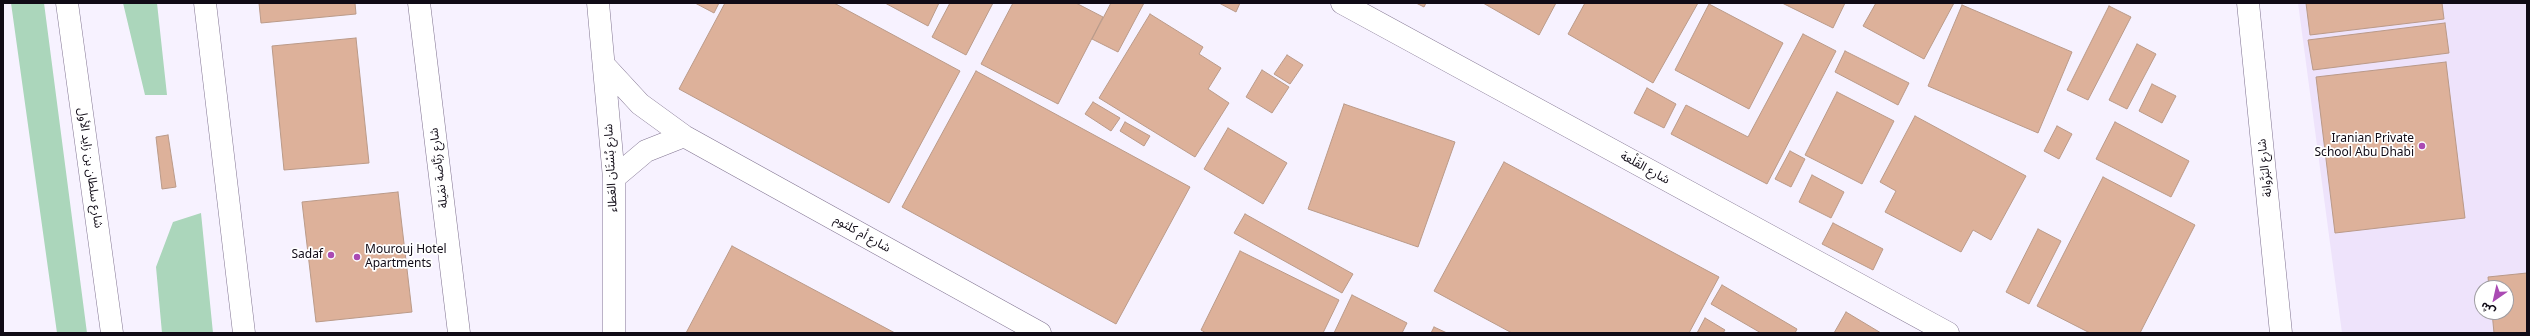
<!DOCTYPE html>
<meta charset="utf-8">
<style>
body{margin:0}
#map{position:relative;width:2530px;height:336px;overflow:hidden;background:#f7f2ff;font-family:"Noto Sans","Noto Sans Arabic",sans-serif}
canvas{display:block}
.frame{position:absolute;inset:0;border:4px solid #100b16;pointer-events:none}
.north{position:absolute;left:2474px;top:280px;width:40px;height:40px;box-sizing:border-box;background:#fff;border:1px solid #9f9da2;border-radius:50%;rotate:214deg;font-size:11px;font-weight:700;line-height:16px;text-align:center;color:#100b16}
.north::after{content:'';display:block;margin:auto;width:14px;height:18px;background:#aa4ab3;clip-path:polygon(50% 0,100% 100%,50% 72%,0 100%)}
</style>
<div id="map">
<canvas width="2530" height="336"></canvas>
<div class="frame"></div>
<div class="north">ش</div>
</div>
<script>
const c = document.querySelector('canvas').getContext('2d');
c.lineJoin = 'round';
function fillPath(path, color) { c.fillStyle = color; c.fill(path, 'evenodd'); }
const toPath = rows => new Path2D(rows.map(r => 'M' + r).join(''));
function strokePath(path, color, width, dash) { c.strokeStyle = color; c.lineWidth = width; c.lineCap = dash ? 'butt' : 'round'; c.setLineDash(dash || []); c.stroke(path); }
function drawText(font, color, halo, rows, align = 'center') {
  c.font = font + ' "Noto Sans","Noto Sans Arabic",sans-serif'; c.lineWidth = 3.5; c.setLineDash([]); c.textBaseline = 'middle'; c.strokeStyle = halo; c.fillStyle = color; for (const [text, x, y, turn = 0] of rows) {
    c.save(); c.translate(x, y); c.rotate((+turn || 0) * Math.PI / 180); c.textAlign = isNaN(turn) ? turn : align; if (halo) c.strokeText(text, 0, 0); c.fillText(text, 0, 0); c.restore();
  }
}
fillPath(toPath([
 [2298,3,2527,3,2527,333,2342,333],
 [2482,288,2506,288,2506,312,2482,312]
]), '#eee3fb');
fillPath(toPath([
 [11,3,44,3,87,333,57,333],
 [123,3,157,3,167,95,145,95],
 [201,213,213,333,162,333,156,267,173,222]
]), '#abd6bb');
const building = toPath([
 [259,3,355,3,356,14,261,23,259,3],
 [695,3,719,3,714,13,695,3],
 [725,3,834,3,960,71,889,203,679,89,725,3],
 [885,3,939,3,928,26,885,3],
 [950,3,993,3,966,55,932,37,950,3],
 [1013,3,1076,3,1103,17,1058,104,981,64,1013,3],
 [1111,3,1144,3,1118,52,1092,39,1111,3],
 [1219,3,1240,3,1236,12,1219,3],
 [1416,3,1426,3,1424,7,1416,3],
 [1483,3,1556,3,1539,35,1483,3],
 [1585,3,1698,3,1653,83,1568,34,1585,3],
 [1782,3,1845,3,1833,28,1782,3],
 [1876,3,1954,3,1924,59,1863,26,1876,3],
 [2306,3,2442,3,2444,19,2310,35,2306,3],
 [1709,4,1783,43,1749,109,1675,70,1709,4],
 [1962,5,2072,52,2038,133,1928,86,1962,5],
 [2109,6,2131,17,2088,100,2067,90,2109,6],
 [1150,14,1203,47,1199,54,1221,68,1208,89,1229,103,1195,157,1099,98,1150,14],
 [2445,23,2449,53,2313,70,2308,40,2445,23],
 [1803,34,1836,51,1767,184,1671,134,1686,105,1748,137,1803,34],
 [356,38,369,163,284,170,272,46,356,38],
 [2137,44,2156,54,2127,109,2109,100,2137,44],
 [1845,51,1909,83,1898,105,1835,72,1845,51],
 [1287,55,1303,65,1290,84,1274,74,1287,55],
 [2446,62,2465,218,2335,233,2316,77,2446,62],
 [1262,70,1289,87,1272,113,1246,97,1262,70],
 [976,71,1190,187,1116,324,902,207,976,71],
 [2152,84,2176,96,2162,123,2139,111,2152,84],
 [1647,88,1676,104,1664,128,1634,113,1647,88],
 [1837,92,1894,121,1862,184,1805,155,1837,92],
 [1093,102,1120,118,1111,131,1085,114,1093,102],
 [1344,104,1455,142,1418,247,1308,209,1344,104],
 [1915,116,2026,176,1991,240,1973,230,1961,252,1885,212,1896,191,1880,182,1915,116],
 [1125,122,1150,136,1144,146,1120,131,1125,122],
 [2115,122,2189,161,2171,197,2096,159,2115,122],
 [2057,126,2072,134,2059,159,2044,151,2057,126],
 [1228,128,1287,163,1263,204,1204,169,1228,128],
 [168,135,176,187,162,189,156,137,168,135],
 [1790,151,1805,159,1791,187,1775,179,1790,151],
 [1504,162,1719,277,1689,333,1512,333,1434,291,1504,162],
 [1812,175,1844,192,1831,218,1799,202,1812,175],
 [2103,177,2195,225,2140,333,2090,333,2037,306,2103,177],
 [398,192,412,312,316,322,302,202,398,192],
 [1245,214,1353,274,1342,293,1234,233,1245,214],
 [1833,223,1883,249,1873,270,1822,244,1833,223],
 [2038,229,2061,241,2029,304,2006,292,2038,229],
 [732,246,895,333,686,333,732,246],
 [1240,251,1339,300,1323,333,1206,333,1201,330,1240,251],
 [2527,273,2527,333,2494,333,2492,312,2506,312,2506,288,2489,288,2488,277,2527,273],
 [1722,285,1797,329,1795,333,1761,333,1711,304,1722,285],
 [1352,295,1407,323,1402,333,1334,333,1352,295],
 [1846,312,1881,333,1834,333,1846,312],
 [1705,318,1725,330,1723,333,1697,333,1705,318],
 [1434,327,1447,333,1431,333,1434,327]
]);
fillPath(building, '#ddb19a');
strokePath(building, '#ba9a89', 1);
const minor = toPath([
 [205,3,244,333],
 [419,3,459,333],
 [598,3,614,178,614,333],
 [1342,3,1948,333],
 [2248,3,2281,333],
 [604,65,640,104,684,136,1040,333],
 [614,178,646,151,684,136]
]);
const primary = toPath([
 [67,3,112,333]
]);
strokePath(minor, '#817491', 23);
strokePath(primary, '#817491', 23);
strokePath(minor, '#fff', 22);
strokePath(primary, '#fff', 22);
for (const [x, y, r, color] of [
 [2422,146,4,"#aa4ab3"],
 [331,255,4,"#aa4ab3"],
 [357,257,4,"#aa4ab3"]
]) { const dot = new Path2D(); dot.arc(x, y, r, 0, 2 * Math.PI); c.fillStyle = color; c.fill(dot); strokePath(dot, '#fff', 1.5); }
drawText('12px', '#100b16', '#fff', [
 ["Iranian Private",2414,139],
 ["School Abu Dhabi",2414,153],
 ["Mourouj Hotel",365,250,"left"],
 ["Apartments",365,264,"left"],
 ["Sadaf",323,255]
], 'right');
drawText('12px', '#100b16', '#fff', [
 ["شارع سلطان بن زايد الأول",90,168,82],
 ["شارع رَبَّاضة نمَيلة",439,168,-97],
 ["شارع بُسْتَان العَطاء",611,168,-93],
 ["شارع القَلْعة",1645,168,29],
 ["شارع البَرَّوانة",2265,168,-96],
 ["شارع أم كلثوم",862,234,29]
]);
</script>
